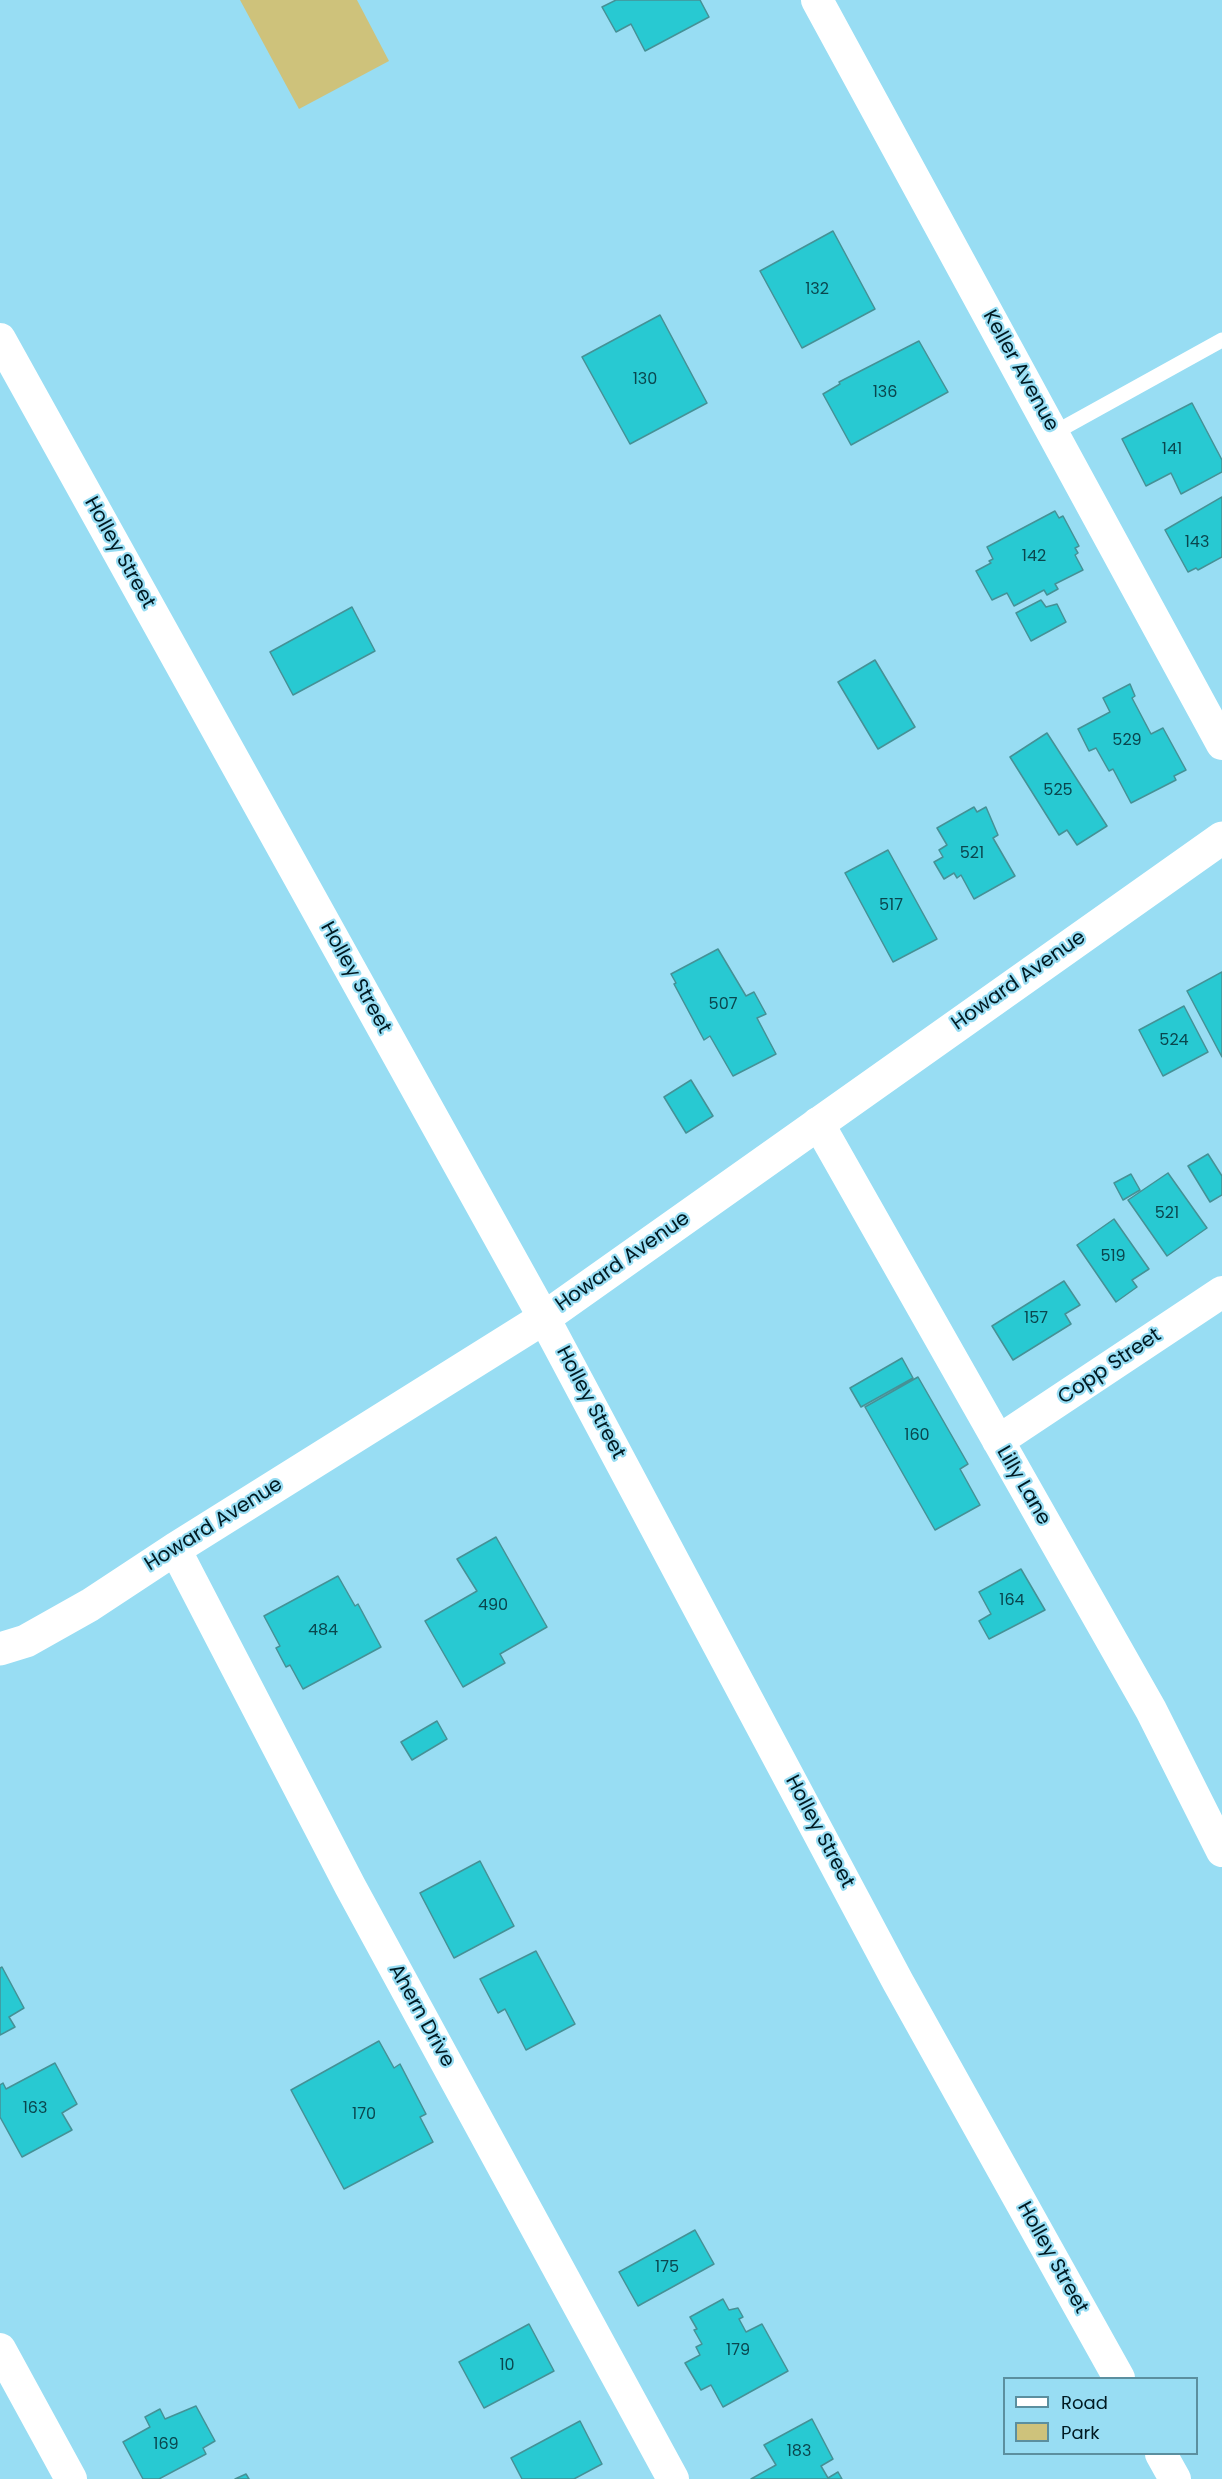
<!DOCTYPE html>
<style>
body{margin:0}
#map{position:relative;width:1222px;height:2479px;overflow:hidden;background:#98ddf3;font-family:Poppins,sans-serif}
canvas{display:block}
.legend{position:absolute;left:1003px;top:2377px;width:195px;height:78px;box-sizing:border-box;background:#98ddf3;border:2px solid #5b8f9f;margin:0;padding:8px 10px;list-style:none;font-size:18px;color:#001a22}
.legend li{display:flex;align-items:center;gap:12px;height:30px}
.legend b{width:30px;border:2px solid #5b8f9f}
</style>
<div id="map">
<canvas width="1222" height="2479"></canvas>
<ul class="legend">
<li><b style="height:8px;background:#fff"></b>Road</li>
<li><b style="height:16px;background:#cec27b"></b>Park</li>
</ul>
</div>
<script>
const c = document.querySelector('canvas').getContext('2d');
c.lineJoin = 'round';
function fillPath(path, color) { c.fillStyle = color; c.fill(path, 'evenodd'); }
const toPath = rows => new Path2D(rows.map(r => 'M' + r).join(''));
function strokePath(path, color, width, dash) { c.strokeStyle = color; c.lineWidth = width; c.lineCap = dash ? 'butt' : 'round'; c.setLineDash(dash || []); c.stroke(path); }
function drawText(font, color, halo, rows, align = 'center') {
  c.font = font + ' Poppins,sans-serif'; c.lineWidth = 4.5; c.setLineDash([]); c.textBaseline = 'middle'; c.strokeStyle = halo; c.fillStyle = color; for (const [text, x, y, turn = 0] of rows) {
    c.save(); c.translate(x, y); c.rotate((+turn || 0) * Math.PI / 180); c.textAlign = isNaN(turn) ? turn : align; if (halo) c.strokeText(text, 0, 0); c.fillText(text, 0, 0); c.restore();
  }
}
fillPath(toPath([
 [240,0,357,0,389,61,299,109]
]), '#cec27b');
const building = toPath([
 [616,0,700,0,709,17,645,51,631,24,616,32,602,7,616,0],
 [833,231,875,309,802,348,760,271,833,231],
 [660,315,707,403,630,444,582,357,660,315],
 [919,341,948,392,851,445,823,394,840,384,839,382,919,341],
 [1192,403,1222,460,1222,472,1181,494,1171,473,1146,486,1122,439,1192,403],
 [1222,497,1222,557,1198,570,1196,568,1188,572,1165,530,1222,497],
 [1055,511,1059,518,1063,516,1079,546,1075,548,1078,553,1075,555,1083,570,1055,584,1058,589,1047,595,1044,590,1014,606,1007,593,992,600,976,571,991,563,989,561,993,559,987,547,1055,511],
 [1041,600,1046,607,1057,604,1066,622,1031,641,1016,613,1041,600],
 [352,607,375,651,293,695,270,652,352,607],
 [875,660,915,727,878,749,838,682,875,660],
 [1130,684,1135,696,1132,698,1151,734,1163,728,1186,770,1174,776,1176,780,1131,803,1113,769,1109,771,1096,748,1089,751,1078,729,1110,712,1103,698,1130,684],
 [1047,733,1107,826,1077,845,1067,830,1059,835,1010,757,1047,733],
 [974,807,977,812,986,807,998,835,993,838,1015,876,974,899,961,875,957,878,954,873,944,879,934,862,943,857,939,850,947,845,937,828,974,807],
 [888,850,937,939,893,962,845,873,888,850],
 [718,949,746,996,754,992,766,1014,757,1018,776,1054,733,1076,710,1036,704,1040,674,984,676,983,671,974,718,949],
 [1222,972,1222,1057,1187,991,1222,972],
 [1184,1006,1208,1052,1163,1076,1139,1030,1184,1006],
 [691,1080,713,1116,686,1133,664,1097,691,1080],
 [1208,1154,1222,1176,1222,1195,1210,1202,1188,1166,1208,1154],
 [1168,1173,1207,1228,1167,1256,1128,1200,1168,1173],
 [1131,1174,1140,1190,1123,1200,1114,1183,1131,1174],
 [1114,1219,1149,1269,1132,1280,1137,1287,1116,1302,1077,1245,1114,1219],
 [1064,1281,1080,1305,1065,1314,1071,1324,1013,1360,992,1326,1064,1281],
 [902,1358,913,1378,861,1407,850,1388,902,1358],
 [918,1377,968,1464,960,1469,980,1505,935,1530,865,1407,918,1377],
 [496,1537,547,1627,500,1654,505,1663,463,1687,425,1621,477,1591,457,1559,496,1537],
 [1021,1569,1045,1610,989,1639,979,1621,991,1614,979,1592,1021,1569],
 [338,1576,355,1606,358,1604,381,1647,303,1689,290,1665,286,1667,276,1648,280,1646,264,1616,338,1576],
 [437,1721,447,1739,412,1760,401,1742,437,1721],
 [480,1861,514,1926,454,1958,420,1893,480,1861],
 [536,1951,575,2024,526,2050,505,2009,498,2013,480,1979,536,1951],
 [2,1967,24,2008,9,2017,15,2027,0,2035,0,1968,2,1967],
 [379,2041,394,2068,400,2064,426,2114,420,2117,433,2142,344,2189,291,2090,379,2041],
 [55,2063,77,2104,62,2113,72,2130,22,2157,0,2117,0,2085,3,2083,6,2089,55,2063],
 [695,2230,714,2264,638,2306,619,2272,695,2230],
 [723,2299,729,2310,738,2308,743,2317,739,2319,746,2332,762,2324,788,2371,723,2407,711,2385,701,2390,685,2363,700,2355,696,2347,702,2344,694,2330,697,2329,690,2317,723,2299],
 [529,2324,554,2371,484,2408,459,2362,529,2324],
 [196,2406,215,2441,203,2448,206,2454,159,2479,143,2479,123,2442,150,2427,145,2417,160,2409,165,2419,196,2406],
 [812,2419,833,2459,821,2466,828,2478,838,2472,842,2479,751,2479,776,2465,764,2445,812,2419],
 [580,2421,602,2464,574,2479,522,2479,511,2458,580,2421],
 [246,2474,249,2479,235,2479,246,2474]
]);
fillPath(building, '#28c9d2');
strokePath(building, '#459196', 1.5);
strokePath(toPath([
 [1054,433,1222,340]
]), '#fff', 15);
strokePath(toPath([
 [817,0,1222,744],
 [0,339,544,1318,898,1982,1119,2378],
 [818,1123,1151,1710,1222,1851],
 [998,1441,1222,1292],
 [175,1549,350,1886,673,2479],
 [0,2349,71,2479],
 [1161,2454,1175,2479]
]), '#fff', 32);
strokePath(toPath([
 [0,1649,26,1641,90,1605,175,1549,544,1318,1222,838]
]), '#fff', 33);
drawText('16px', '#0a464e', null, [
 ["132",817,290],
 ["130",645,380],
 ["136",885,393],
 ["141",1172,450],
 ["143",1197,543],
 ["142",1034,557],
 ["529",1127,741],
 ["525",1058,791],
 ["521",972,854],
 ["517",891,906],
 ["507",723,1005],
 ["524",1174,1041],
 ["521",1167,1214],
 ["519",1113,1257],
 ["157",1036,1319],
 ["160",917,1436],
 ["164",1012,1601],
 ["490",493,1606],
 ["484",323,1631],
 ["163",35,2109],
 ["170",364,2115],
 ["175",667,2268],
 ["179",738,2351],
 ["10",507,2366],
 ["169",166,2445],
 ["183",799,2452]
]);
drawText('20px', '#001a22', '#98ddf3', [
 ["Keller Avenue",1020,371,61],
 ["Holley Street",119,553,61],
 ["Holley Street",355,978,61],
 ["Howard Avenue",1019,981,-35],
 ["Howard Avenue",623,1262,-35],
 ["Copp Street",1110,1367,-34],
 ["Holley Street",590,1403,62],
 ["Lilly Lane",1023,1486,60],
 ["Howard Avenue",214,1525,-32],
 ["Holley Street",819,1832,62],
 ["Ahern Drive",421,2016,61],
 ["Holley Street",1052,2258,61]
]);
</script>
